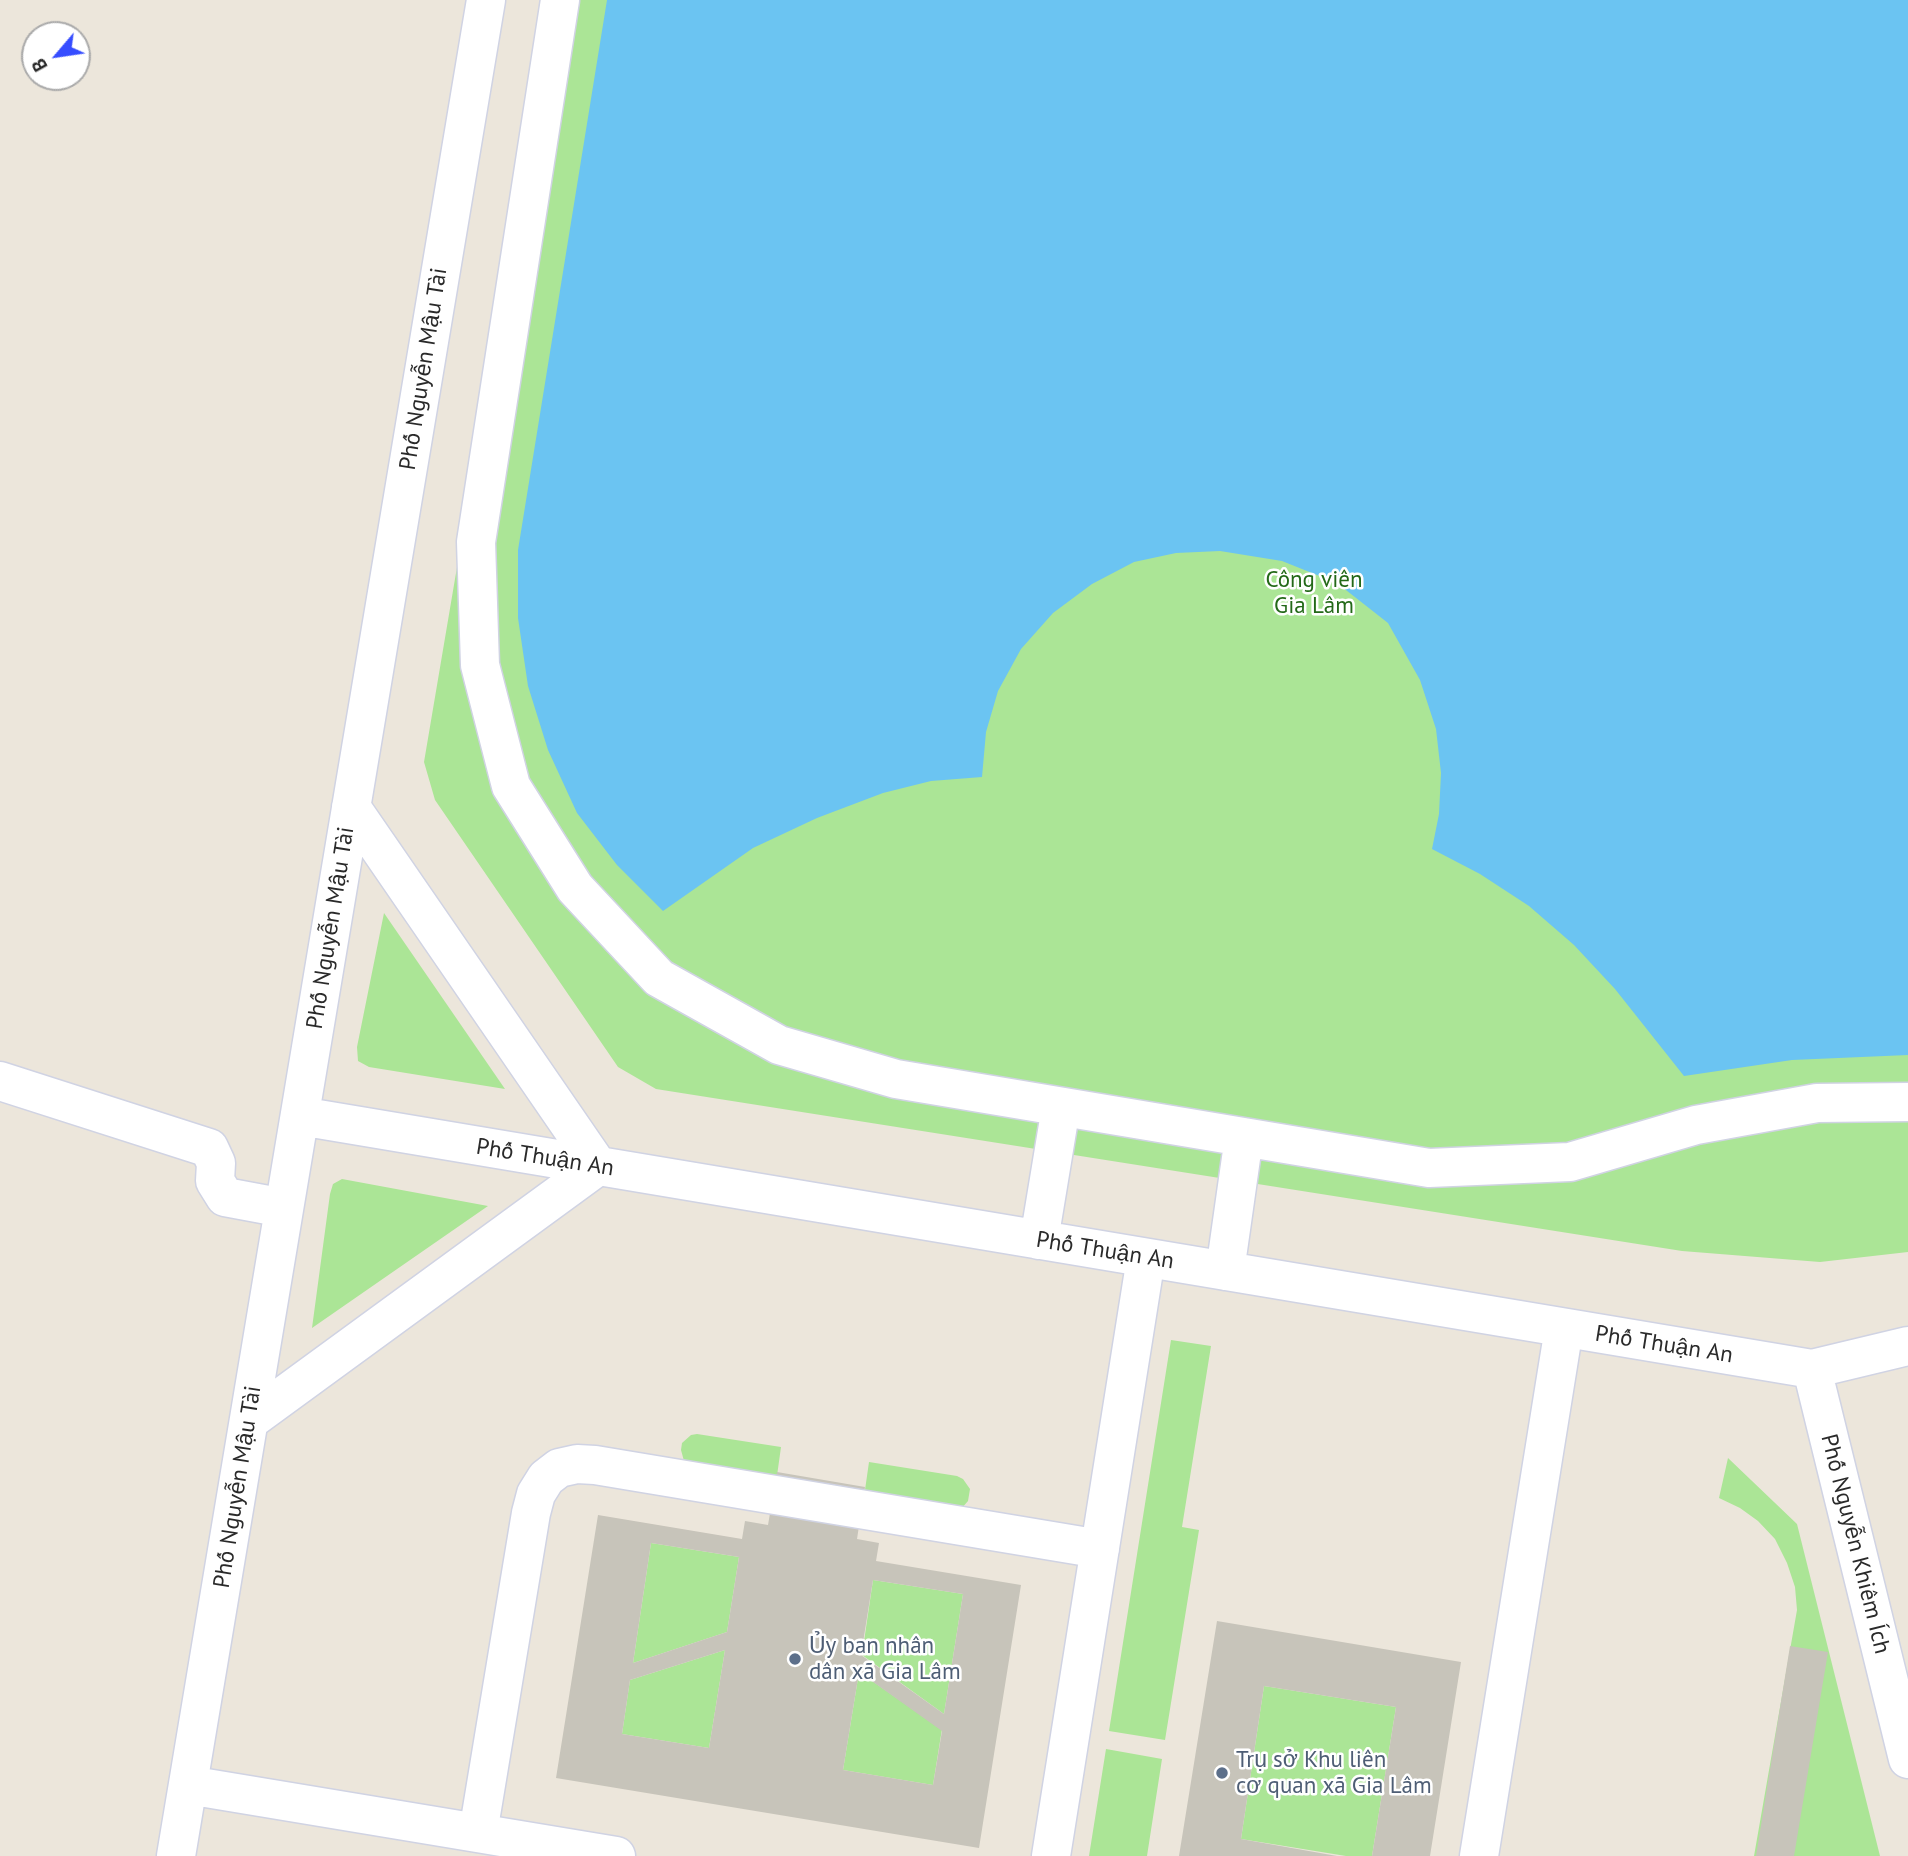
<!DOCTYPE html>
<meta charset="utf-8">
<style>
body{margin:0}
#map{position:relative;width:1908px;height:1856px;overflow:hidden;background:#ece6db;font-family:"PT Sans",sans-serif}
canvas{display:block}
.north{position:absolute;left:21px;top:21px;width:70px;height:70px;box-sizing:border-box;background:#fff;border:2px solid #aaa;border-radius:50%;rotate:241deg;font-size:19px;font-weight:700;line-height:28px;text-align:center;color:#2a2a2a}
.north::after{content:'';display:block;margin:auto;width:24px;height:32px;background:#364dff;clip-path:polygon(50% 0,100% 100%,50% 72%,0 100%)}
</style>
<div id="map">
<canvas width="1908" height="1856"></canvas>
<div class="north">B</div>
</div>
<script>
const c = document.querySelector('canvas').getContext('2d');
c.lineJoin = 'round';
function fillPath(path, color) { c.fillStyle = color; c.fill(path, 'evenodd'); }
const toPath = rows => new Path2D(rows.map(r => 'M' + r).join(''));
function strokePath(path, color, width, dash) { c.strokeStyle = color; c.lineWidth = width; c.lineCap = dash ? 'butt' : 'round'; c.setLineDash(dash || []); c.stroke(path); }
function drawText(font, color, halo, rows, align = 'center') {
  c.font = font + ' "PT Sans",sans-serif'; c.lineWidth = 5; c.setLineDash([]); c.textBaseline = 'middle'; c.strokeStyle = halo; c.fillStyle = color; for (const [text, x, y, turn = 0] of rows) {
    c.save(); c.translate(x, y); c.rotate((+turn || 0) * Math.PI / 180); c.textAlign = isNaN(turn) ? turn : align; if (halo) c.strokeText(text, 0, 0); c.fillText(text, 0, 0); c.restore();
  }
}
fillPath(toPath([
 [553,0,1908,0,1908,1252,1820,1262,1682,1251,656,1089,618,1067,435,800,424,762],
 [384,913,505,1089,369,1067,358,1061,357,1047],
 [342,1179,488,1206,312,1328,330,1194,333,1184],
 [1171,1340,1211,1346,1182,1527,1199,1530,1165,1740,1109,1731],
 [697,1434,781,1447,776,1483,684,1461,681,1450,682,1443,691,1435],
 [1728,1458,1797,1524,1880,1856,1754,1856,1797,1610,1795,1587,1787,1563,1775,1539,1758,1521,1740,1508,1719,1498],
 [869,1462,957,1476,963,1479,970,1489,968,1501,961,1509,864,1497],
 [651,1543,739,1557,727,1632,633,1663],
 [873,1580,963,1594,944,1714,862,1655],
 [725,1650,709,1748,622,1734,630,1680],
 [859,1672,942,1729,933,1785,843,1770],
 [1264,1686,1396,1707,1372,1856,1346,1856,1241,1839],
 [1106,1749,1162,1759,1147,1856,1089,1856]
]), '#abe596');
fillPath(toPath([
 [607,0,1908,0,1908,1055,1792,1060,1684,1076,1615,989,1574,945,1529,906,1480,874,1432,849,1439,814,1441,773,1436,729,1420,680,1388,623,1337,583,1282,561,1220,551,1176,553,1134,562,1092,584,1053,613,1021,649,998,691,986,732,982,777,931,781,883,793,817,818,753,848,663,911,617,865,577,813,548,750,528,686,518,618,518,550]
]), '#6bc4f2');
fillPath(toPath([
 [777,1472,865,1487,857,1539,879,1543,876,1561,1021,1585,979,1848,556,1778,598,1515,742,1539,745,1521,768,1525],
 [651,1543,739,1557,727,1632,633,1663],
 [873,1580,963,1594,944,1714,861,1655],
 [725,1650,709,1748,622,1734,630,1680],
 [859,1672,942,1731,933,1785,843,1770],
 [1217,1621,1461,1662,1430,1856,1372,1856,1396,1707,1264,1686,1241,1839,1337,1856,1179,1856],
 [1790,1646,1828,1652,1794,1856,1756,1856]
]), '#c7c4ba');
const minor = toPath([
 [560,0,476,542,480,665,511,786,575,888,659,978,779,1045,896,1079,1429,1168,1570,1162,1696,1125,1817,1103,1908,1102],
 [351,807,598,1166],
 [0,1081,209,1148,216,1163,215,1181,225,1197,284,1208],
 [300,1116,1812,1369,1908,1346],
 [1039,1240,1061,1107],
 [1225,1271,1244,1137],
 [1812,1369,1908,1759],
 [249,1421,598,1166],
 [188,1785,616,1856],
 [478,1833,531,1513,536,1494,546,1478,559,1468,577,1464,595,1465,1100,1549],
 [176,1856,486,0],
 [1051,1856,1146,1258],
 [1479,1856,1564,1328]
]);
strokePath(minor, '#d0d3e3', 41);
strokePath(minor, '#fff', 38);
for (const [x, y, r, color] of [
 [795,1659,7,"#5c6f8a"],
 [1222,1773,7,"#5c6f8a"]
]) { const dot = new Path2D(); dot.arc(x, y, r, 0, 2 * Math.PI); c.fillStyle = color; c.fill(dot); strokePath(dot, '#fff', 2.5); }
drawText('23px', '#2a2a2a', '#fff', [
 ["Phố Nguyễn Mậu Tài",424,369,-81],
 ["Phố Nguyễn Mậu Tài",331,928,-81],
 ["Phố Thuận An",545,1158,9],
 ["Phố Thuận An",1105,1251,9],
 ["Phố Thuận An",1664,1345,9],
 ["Phố Nguyễn Mậu Tài",238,1487,-81],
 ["Phố Nguyễn Khiêm Ích",1855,1544,76]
]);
drawText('23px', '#236918', '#fff', [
 ["Công viên",1314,580],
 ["Gia Lâm",1314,606]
]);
drawText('23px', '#4e5e75', '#fff', [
 ["Ủy ban nhân",809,1646],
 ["dân xã Gia Lâm",809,1672],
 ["Trụ sở Khu liên",1236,1760],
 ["cơ quan xã Gia Lâm",1236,1786]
], 'left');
</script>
